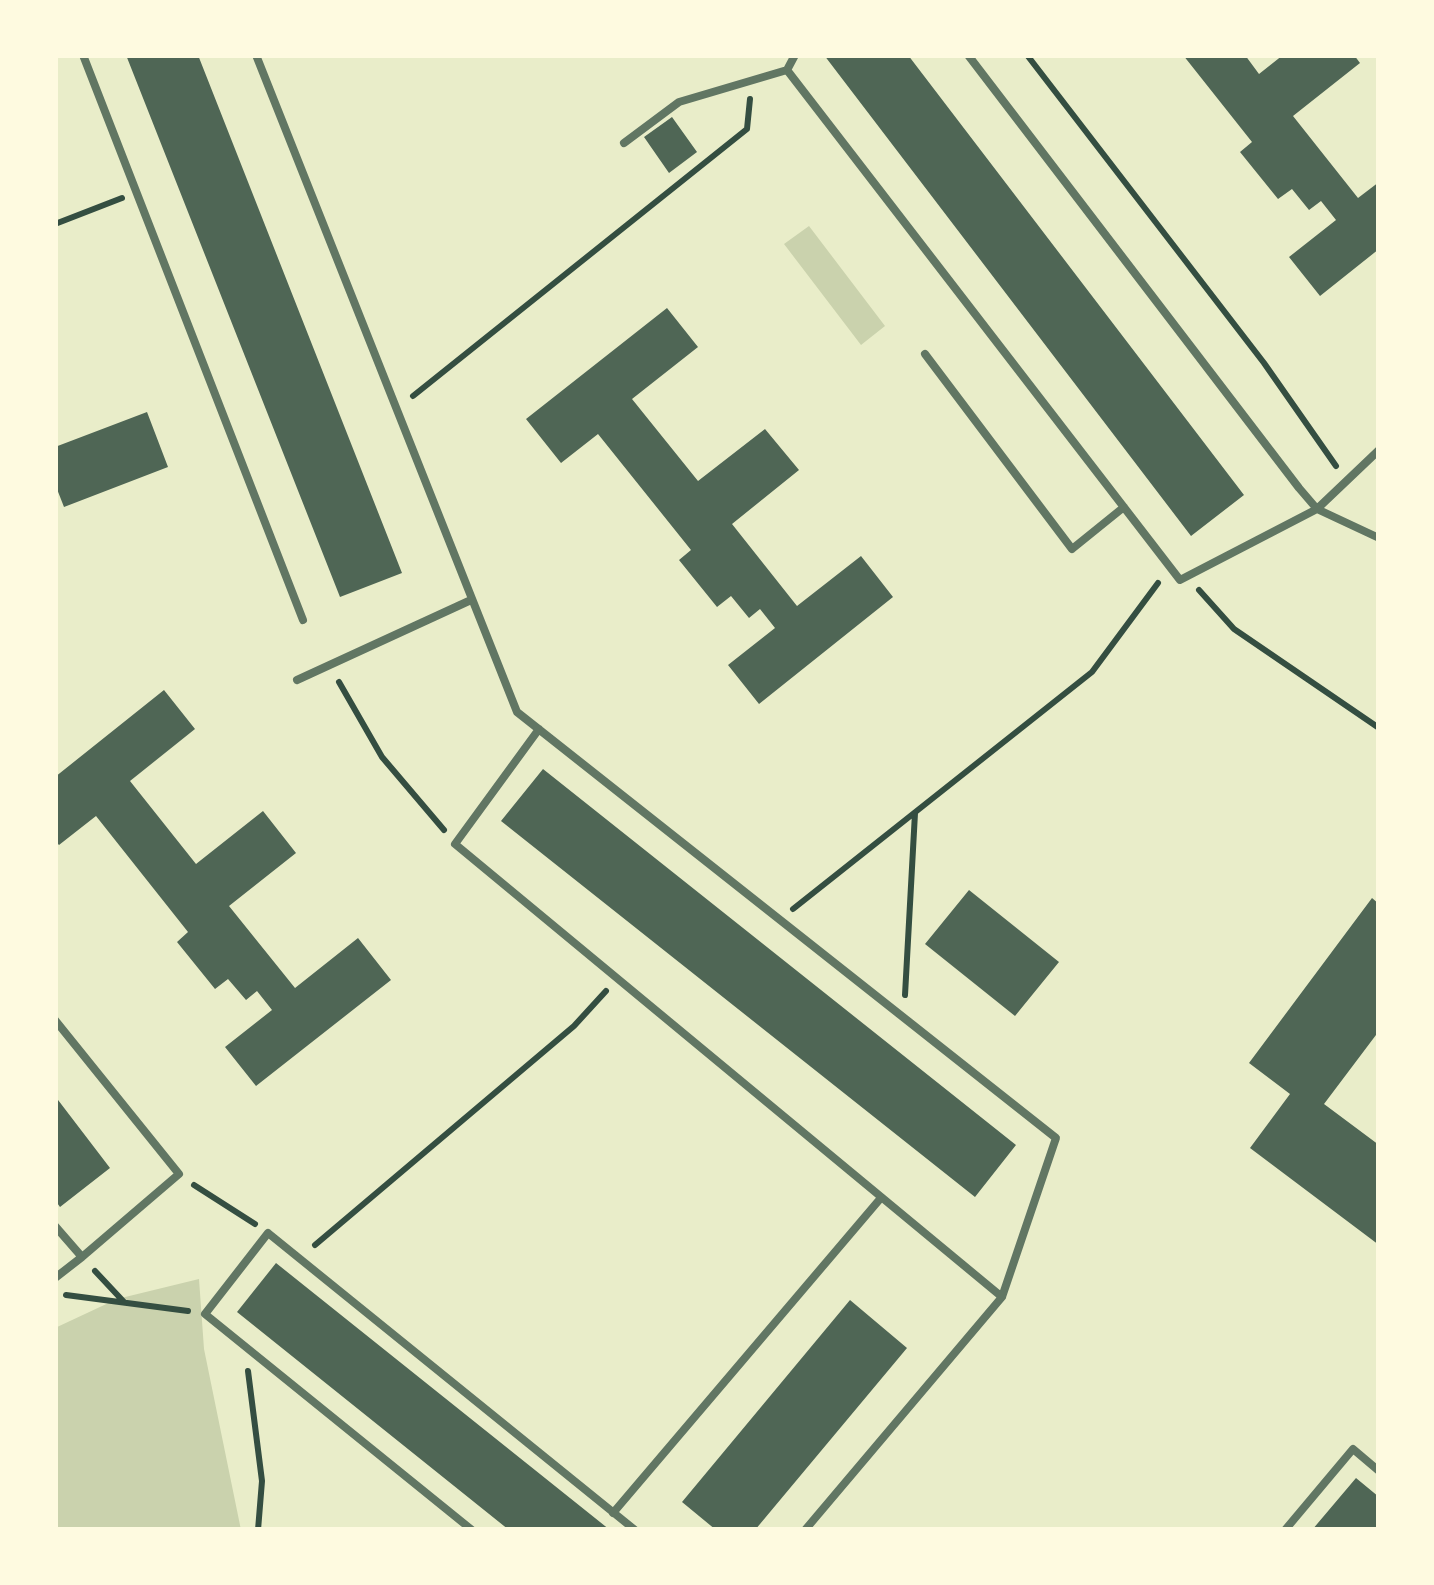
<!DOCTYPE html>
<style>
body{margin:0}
#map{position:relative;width:1434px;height:1585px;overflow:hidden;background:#e9edc9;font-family:"PT Sans Narrow",sans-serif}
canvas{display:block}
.frame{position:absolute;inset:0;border:58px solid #fefae0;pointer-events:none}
</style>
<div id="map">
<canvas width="1434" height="1585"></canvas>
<div class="frame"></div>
</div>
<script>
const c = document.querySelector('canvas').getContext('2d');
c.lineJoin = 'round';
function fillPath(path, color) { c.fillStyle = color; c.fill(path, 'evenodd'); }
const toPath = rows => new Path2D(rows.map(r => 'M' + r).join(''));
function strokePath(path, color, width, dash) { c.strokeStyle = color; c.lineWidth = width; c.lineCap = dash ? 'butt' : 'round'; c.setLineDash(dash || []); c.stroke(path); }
fillPath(toPath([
 [809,226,885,326,861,345,784,244],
 [199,1279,204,1349,241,1530,55,1530,55,1328,117,1299]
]), '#cad2ad');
fillPath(toPath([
 [126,55,198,55,402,573,340,597],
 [824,55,908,55,1244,495,1191,536],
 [1183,55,1245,55,1259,74,1283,55,1354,55,1360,63,1293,116,1358,198,1379,182,1379,249,1320,296,1289,257,1336,220,1321,201,1309,210,1292,189,1278,199,1240,152,1252,142],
 [672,117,697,152,669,173,644,137],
 [667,308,698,347,632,399,698,481,765,429,799,470,732,524,797,606,861,556,893,597,759,704,728,665,775,628,760,609,749,618,731,596,717,607,679,560,691,550,598,434,561,463,526,419],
 [147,412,168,467,64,507,55,484,55,447],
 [164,690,195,729,130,781,196,864,263,811,296,853,229,906,295,988,358,938,391,980,256,1086,225,1047,272,1010,257,991,246,1000,228,979,215,989,177,942,188,932,96,816,59,845,55,841,55,777],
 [543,769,1016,1145,975,1197,501,821],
 [969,890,1059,962,1015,1016,925,944],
 [1372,898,1379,904,1379,1031,1324,1104,1379,1145,1379,1245,1250,1148,1290,1094,1249,1063],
 [55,1096,110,1168,60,1207,55,1200],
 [276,1263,610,1530,509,1530,237,1312],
 [850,1300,907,1348,755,1530,716,1530,682,1502],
 [1356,1478,1379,1497,1379,1530,1312,1530]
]), '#4f6655');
strokePath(toPath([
 [1027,55,1264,363,1336,466],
 [55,224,122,198],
 [413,396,747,129,750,99],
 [1199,590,1234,629,1379,728],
 [339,682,382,757,444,830],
 [793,909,1092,672,1158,583],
 [905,995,915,813],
 [194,1185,255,1224],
 [315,1245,574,1026,606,991],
 [95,1271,124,1302],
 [66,1295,188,1311],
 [248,1371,262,1481,258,1530]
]), '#344e41', 6);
strokePath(toPath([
 [83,55,303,620],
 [256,55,517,712,1056,1138,1002,1297,805,1530],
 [795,55,787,70,1180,580,1317,509,1379,450],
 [968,55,1299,488,1317,509,1379,538],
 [624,143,679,102,787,70],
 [925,354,1072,549,1124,507],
 [297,680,471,600],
 [539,729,455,844,1002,1297],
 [55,1020,179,1174,82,1257,55,1226],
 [55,1278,82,1257],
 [613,1513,880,1199],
 [472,1530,205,1314,268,1233,635,1530],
 [1285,1530,1353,1449,1379,1471]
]), '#617663', 8);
</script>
